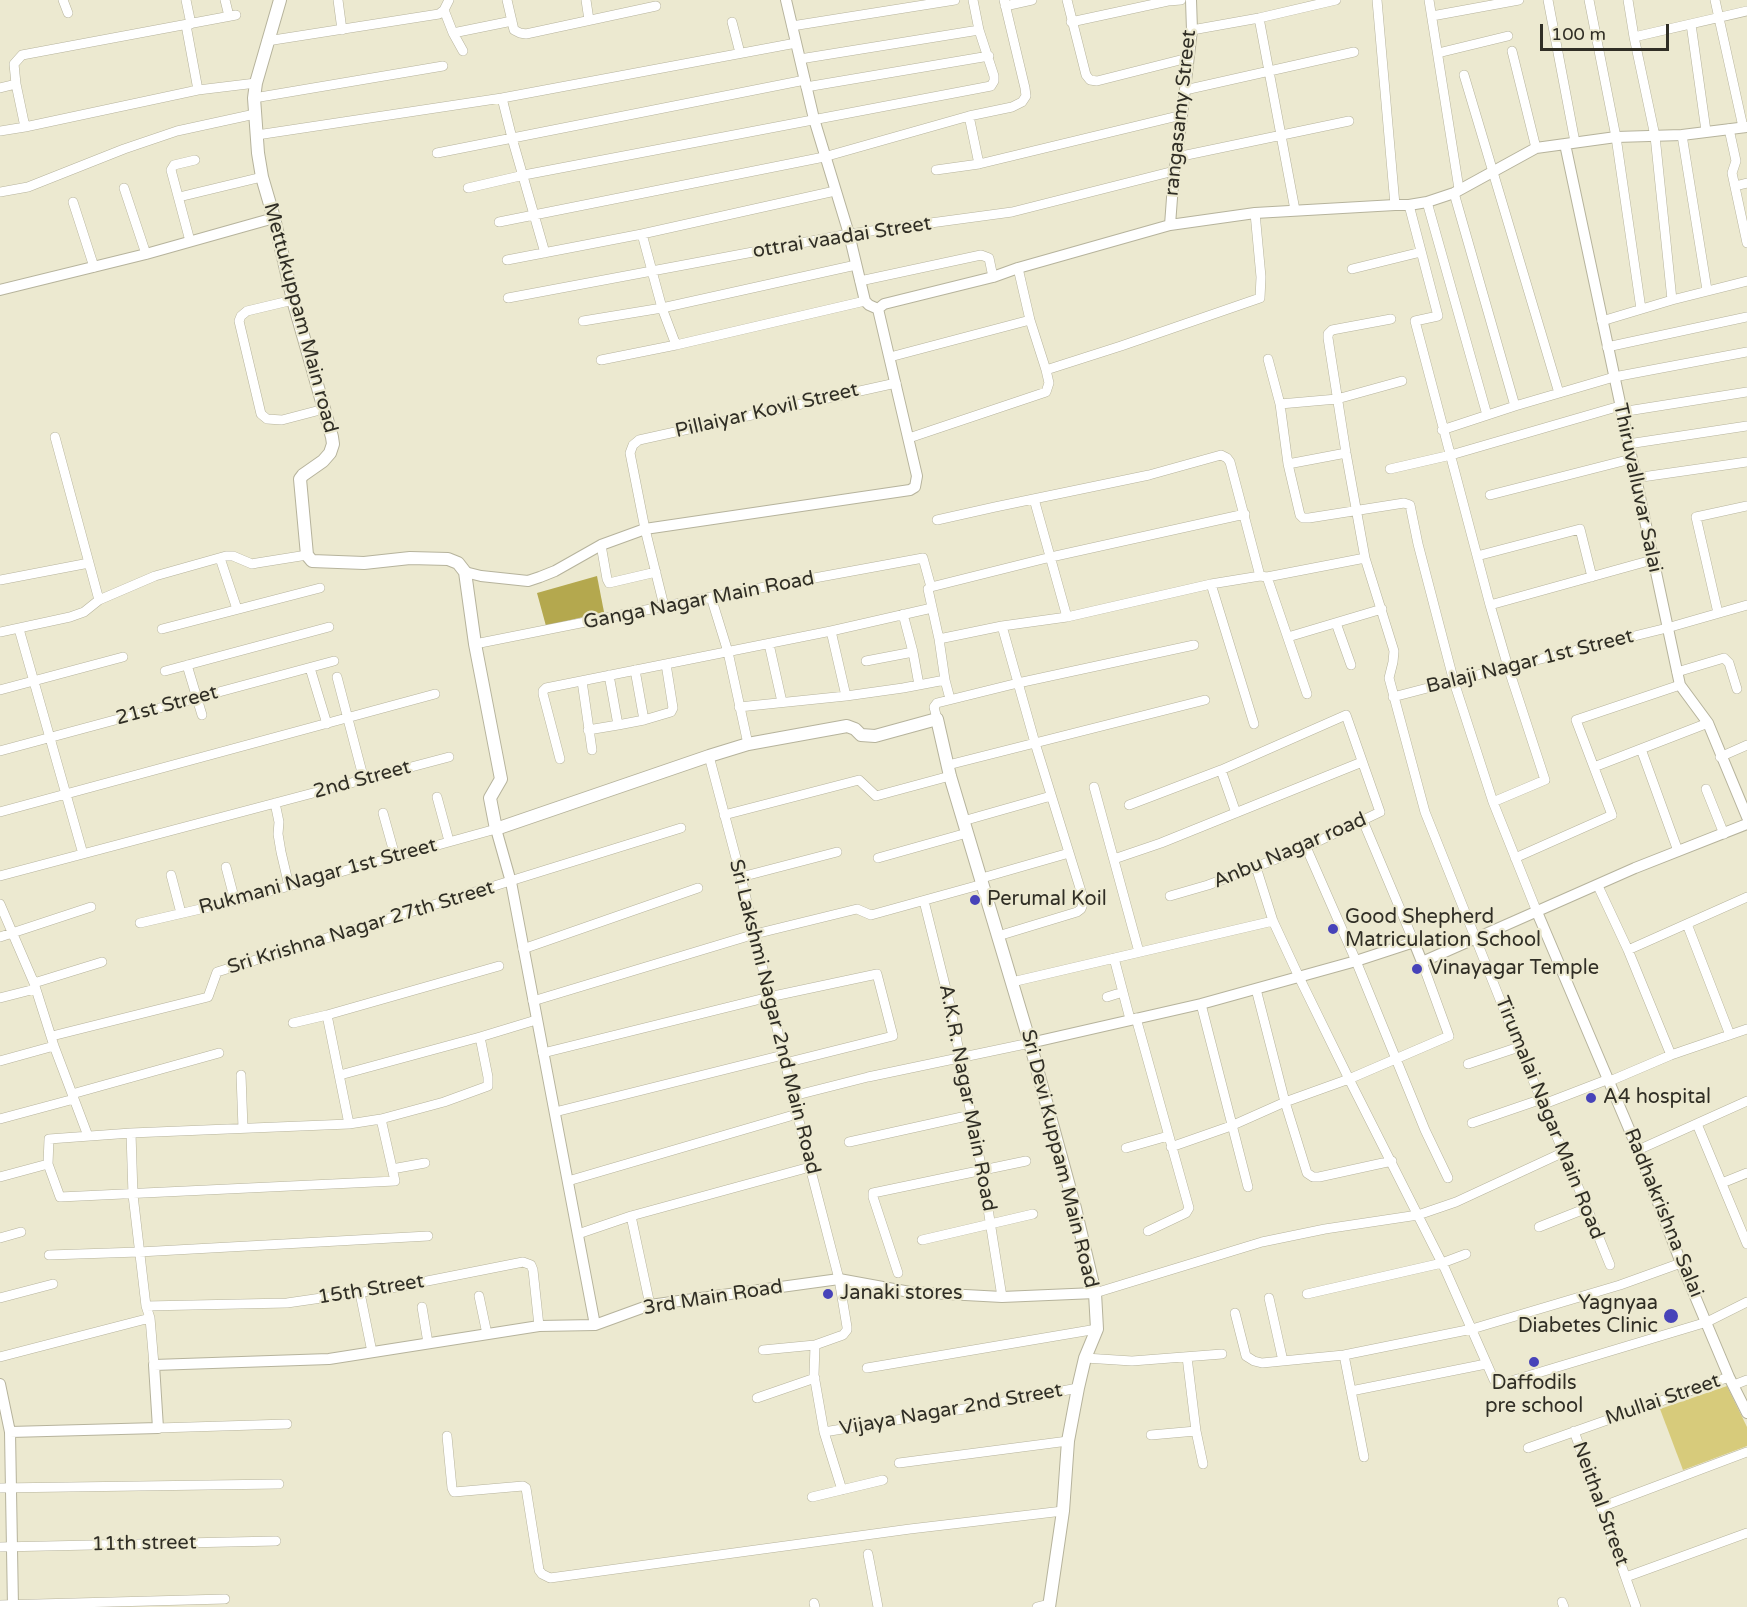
<!DOCTYPE html>
<style>
body{margin:0}
#map{position:relative;width:1747px;height:1607px;overflow:hidden;background:#ece9d0;font-family:"Varela Round",sans-serif}
canvas{display:block}
.scale{position:absolute;left:1540px;top:24px;width:129px;height:27px;box-sizing:border-box;border:3px solid #302e25;border-top:0;padding-left:8px;font-size:18px;line-height:21px;white-space:nowrap;color:#302e25;-webkit-text-stroke:4px #ece9d0;paint-order:stroke}
</style>
<div id="map">
<canvas width="1747" height="1607"></canvas>
<div class="scale">100 m</div>
</div>
<script>
const c = document.querySelector('canvas').getContext('2d');
c.lineJoin = 'round';
function fillPath(path, color) { c.fillStyle = color; c.fill(path, 'evenodd'); }
const toPath = rows => new Path2D(rows.map(r => 'M' + r).join(''));
function strokePath(path, color, width, dash) { c.strokeStyle = color; c.lineWidth = width; c.lineCap = dash ? 'butt' : 'round'; c.setLineDash(dash || []); c.stroke(path); }
function drawText(font, color, halo, rows, align = 'center') {
  c.font = font + ' "Varela Round",sans-serif'; c.lineWidth = 4.5; c.setLineDash([]); c.textBaseline = 'middle'; c.strokeStyle = halo; c.fillStyle = color; for (const [text, x, y, turn = 0] of rows) {
    c.save(); c.translate(x, y); c.rotate((+turn || 0) * Math.PI / 180); c.textAlign = isNaN(turn) ? turn : align; if (halo) c.strokeText(text, 0, 0); c.fillText(text, 0, 0); c.restore();
  }
}
fillPath(toPath([
 [1727,1386,1747,1427,1747,1446,1683,1470,1660,1409]
]), '#d7cb7b');
fillPath(toPath([
 [597,576,604,612,546,626,537,593]
]), '#b4a84e');
const minor = toPath([
 [63,0,68,13],
 [186,0,191,24],
 [225,0,229,16],
 [338,0,342,30],
 [507,0,514,30,520,33,526,34,656,6],
 [586,0,589,20],
 [1067,0,1086,75,1090,80,1097,81,1188,58],
 [1377,0,1395,205],
 [1429,0,1459,189],
 [1548,0,1575,142],
 [1589,0,1616,137,1641,309],
 [1628,0,1634,37,1655,136,1672,300],
 [1715,0,1743,127],
 [1005,6,1032,0],
 [444,10,453,33,463,51],
 [1432,16,1519,0],
 [1259,18,1295,210],
 [732,22,740,53],
 [1071,22,1168,1,1181,0],
 [1691,24,1706,131],
 [186,25,198,90],
 [792,26,955,0],
 [1192,30,1259,18,1336,0],
 [453,33,512,21],
 [1634,37,1747,11],
 [267,41,439,14,444,10,449,0],
 [1512,51,1536,148],
 [1438,53,1508,36],
 [800,59,979,30],
 [1464,75,1559,393],
 [806,87,989,56],
 [0,88,16,84],
 [1185,90,1354,52],
 [254,98,443,66],
 [502,98,512,138,545,253],
 [969,116,979,164],
 [25,127,16,84,14,64,22,55,236,15],
 [1729,129,1736,161,1732,173,1747,243],
 [0,131,25,127,198,90,256,83],
 [257,135,502,98,796,43],
 [1682,135,1707,290],
 [437,153,805,80],
 [1177,157,1349,121],
 [936,170,979,164,1182,115],
 [1735,186,1747,183],
 [124,188,146,254],
 [468,188,524,175,991,86,994,81,994,76,979,30,973,0],
 [0,192,28,187,124,149,177,131,255,114],
 [1454,193,1515,406],
 [179,197,262,177],
 [73,202,94,267],
 [1427,202,1487,415],
 [1409,205,1438,316,1415,321,1490,605,1508,667,1545,780,1493,802],
 [499,222,824,157,969,116,1012,107,1022,102,1026,96,1025,88,1004,0],
 [642,234,662,308,676,345],
 [190,241,171,170,174,165,195,160],
 [507,260,642,234,835,191],
 [1352,269,1421,252],
 [860,281,981,255,989,258,993,277],
 [508,298,849,234,1012,212,1174,171],
 [293,300,247,311,241,316,239,321,261,414,267,419,282,420,324,409],
 [1391,319,1332,330,1328,334,1328,338,1346,453,1365,558,1394,651,1393,662,1389,678,1425,812,1519,1047,1587,1208,1610,1265],
 [583,321,662,308,856,265],
 [1602,321,1672,300,1747,281],
 [1607,347,1747,317],
 [890,357,1030,320],
 [1268,359,1280,404,1288,464,1300,515,1303,518,1309,518,1404,503,1410,505,1418,544,1454,682,1493,802,1537,912],
 [601,360,676,345,865,301],
 [1046,370,1121,346,1260,298,1261,277,1255,213],
 [1280,404,1337,399,1402,381],
 [1621,412,1747,392],
 [1442,430,1515,406,1614,377,1747,352],
 [55,437,99,600],
 [909,438,1046,392,1049,383,1046,370,1030,320,1018,268],
 [1628,444,1747,426],
 [1288,464,1346,453],
 [1390,469,1451,455,1620,406],
 [1635,478,1747,462],
 [1490,495,1631,459],
 [1034,499,1067,617],
 [937,520,995,507,1149,475,1221,455,1227,458,1230,462,1260,576],
 [601,545,607,579,609,583,656,572],
 [1477,556,1580,529,1592,577],
 [220,558,237,609],
 [1267,577,1365,558],
 [0,580,89,563],
 [1211,584,1254,724],
 [931,587,1051,557,1245,514],
 [711,597,728,652,748,744],
 [1490,605,1652,560],
 [664,606,645,529,630,453,633,445,639,440,896,383],
 [1718,613,1696,517,1747,506],
 [903,614,913,652,919,685],
 [1336,623,1351,665],
 [19,629,83,854],
 [162,629,320,588],
 [831,631,846,696],
 [0,632,70,617,84,612,99,600,155,576,226,556,233,556,252,564,257,563,307,555],
 [1288,637,1382,609],
 [939,639,1002,626,1067,617,1211,584,1260,576,1267,577,1307,694],
 [475,644,711,597,923,558,931,587,928,589,939,639,945,680,950,699],
 [769,644,782,702],
 [866,661,913,652],
 [187,665,202,715],
 [310,668,327,724],
 [635,670,644,720],
 [165,671,329,627],
 [1677,672,1724,658,1729,663,1737,689],
 [609,675,618,725,644,720,671,712,673,708,666,664],
 [337,677,364,780],
 [582,681,592,750],
 [0,690,123,657],
 [1393,697,1508,667,1667,628,1747,605],
 [739,707,846,696,903,688,945,680],
 [937,719,934,707,937,703,1018,683,1194,645],
 [588,730,618,725],
 [1641,749,1678,851],
 [0,751,334,661],
 [709,756,741,877,810,1167,839,1279,847,1327,847,1330,843,1335,815,1345,763,1350],
 [1720,757,1747,745],
 [560,759,543,694,543,691,546,688,831,631,932,608],
 [948,765,1205,700],
 [1594,767,1708,723],
 [1221,770,1236,813],
 [1094,787,1139,952],
 [1706,789,1724,834],
 [437,797,449,841],
 [275,803,279,822,278,834,281,852,289,886],
 [1129,805,1221,770,1346,715,1380,812,1306,847,1256,867,1208,885,1170,896],
 [0,812,435,694],
 [383,813,395,856],
 [724,815,859,780,876,796,950,776],
 [963,821,1051,796],
 [1363,821,1414,942],
 [1306,847,1356,961,1425,1130,1448,1178],
 [878,858,967,833],
 [1515,858,1612,815,1576,720,1680,685],
 [1114,859,1161,843,1362,762],
 [226,867,235,901],
 [1256,867,1273,921,1299,977,1349,1079,1445,1269,1494,1380,1501,1384,1707,1322,1747,1302],
 [171,875,181,913],
 [0,876,449,757],
 [741,877,837,852],
 [982,878,1069,853],
 [1598,886,1628,950,1671,1055],
 [924,901,950,1005,982,1171,1002,1297],
 [0,904,34,983,54,1046,88,1136],
 [140,923,235,901,496,829],
 [1687,924,1730,1035],
 [998,936,1077,912,1081,909,1084,901,1035,743,1002,626],
 [0,937,91,907],
 [523,949,698,888],
 [1628,950,1747,897],
 [1114,958,1130,1019],
 [1012,982,1273,921],
 [34,983,102,962],
 [1256,989,1285,1102,1307,1173,1313,1177,1319,1177,1392,1161],
 [1107,997,1123,992],
 [0,998,35,989],
 [533,1001,755,934,857,909,871,915,983,884],
 [1201,1004,1248,1187],
 [1136,1018,1189,1208,1186,1213,1148,1231],
 [293,1023,327,1015],
 [52,1036,208,997,217,972,681,828],
 [543,1053,769,997,877,974,893,1036,785,1063],
 [0,1061,54,1046],
 [1468,1064,1519,1047],
 [241,1075,243,1128],
 [340,1075,480,1037],
 [1610,1081,1671,1055,1747,1029],
 [72,1094,219,1053],
 [793,1096,868,1077,1030,1043],
 [1544,1104,1609,1079],
 [555,1112,783,1055],
 [0,1119,74,1099],
 [381,1119,395,1181,60,1197,48,1164,49,1139,131,1133,349,1124,381,1119,444,1102,488,1086,488,1077,480,1037,536,1020],
 [1472,1123,1542,1099],
 [349,1124,327,1015,499,966],
 [1697,1124,1747,1244],
 [131,1133,133,1195,146,1306,150,1318,154,1365],
 [849,1142,971,1115],
 [1171,1147,1231,1126,1285,1102,1349,1079,1449,1036,1422,962],
 [1126,1148,1168,1136],
 [1638,1150,1747,1101],
 [392,1169,425,1163],
 [0,1177,48,1164],
 [568,1181,797,1114],
 [1722,1183,1747,1173],
 [631,1216,650,1305],
 [1539,1227,1587,1208],
 [578,1234,631,1216,810,1167],
 [0,1238,21,1232],
 [922,1240,1033,1214],
 [49,1255,139,1252,428,1236],
 [898,1273,873,1197,873,1193,1026,1161],
 [360,1293,372,1352],
 [1095,1293,1262,1242,1325,1229,1418,1215,1456,1202,1564,1152],
 [1307,1294,1442,1263,1466,1254],
 [479,1296,487,1334],
 [0,1298,53,1284],
 [1269,1298,1283,1361],
 [146,1306,287,1303,397,1287,523,1262,531,1265,533,1270,539,1326],
 [422,1307,428,1343],
 [1235,1313,1246,1356,1254,1361,1262,1363,1344,1355,1472,1329,1620,1285,1681,1263],
 [815,1345,814,1375,824,1432,842,1490],
 [1344,1355,1364,1457],
 [0,1357,150,1318],
 [1187,1357,1196,1431,1203,1464],
 [1085,1358,1132,1361,1222,1354],
 [867,1368,1097,1329],
 [1734,1385,1747,1380],
 [1351,1391,1486,1364],
 [757,1398,815,1378],
 [158,1428,287,1424],
 [1574,1431,1636,1607],
 [824,1432,976,1407,1078,1388],
 [1151,1435,1196,1431],
 [447,1436,452,1488,454,1492,523,1486,526,1488,539,1570,542,1574,550,1578,910,1529,1063,1511],
 [1528,1448,1729,1377],
 [899,1463,1068,1441],
 [0,1488,279,1484],
 [812,1497,883,1480],
 [1601,1507,1747,1452],
 [0,1547,276,1541],
 [868,1554,878,1607],
 [1626,1577,1747,1533],
 [1562,1602,1564,1607],
 [814,1603,815,1607],
 [0,1605,225,1599],
 [1037,1607,1049,1604]
]);
const tertiary = toPath([
 [786,0,814,119,849,234,865,301,869,305,878,309],
 [1565,144,1680,685,1708,723,1747,817],
 [1170,225,1174,171,1177,157,1192,30,1191,0],
 [0,290,146,254,274,218],
 [878,309,884,304,993,277,1018,268,1170,225,1255,213,1395,205,1409,205,1427,202,1454,193,1536,148,1616,137,1682,135,1747,127],
 [465,572,481,576,528,581,540,577,555,571,601,545,645,529,910,490,915,487,917,476,878,309],
 [496,829,511,882,595,1325],
 [1537,912,1638,1150,1681,1263,1729,1377,1747,1413],
 [1030,1043,1201,1004,1356,961,1414,942,1422,962,1635,868,1747,824],
 [0,1384,10,1432,13,1607],
 [10,1432,158,1428,154,1365,329,1359,539,1326,595,1325,650,1305,839,1279,910,1292,1002,1297,1095,1293]
]);
const secondary = toPath([
 [280,0,256,83,254,98,258,153,262,177,274,218,293,300,332,437,333,444,330,453,323,461,303,475,300,479,307,555,312,561,364,563,410,558,448,559,458,563,465,572,475,644,501,779,490,798,496,829,709,756,748,744,847,726,855,729,861,735,875,736,937,719,950,776,1030,1043,1075,1208,1095,1293,1097,1329,1085,1358,1078,1388,1068,1441,1063,1511,1049,1607]
]);
strokePath(minor, '#b6b39c', 10);
strokePath(tertiary, '#b6b39c', 12);
strokePath(secondary, '#b6b39c', 14);
strokePath(minor, '#fff', 9);
strokePath(tertiary, '#fff', 10);
strokePath(secondary, '#fff', 12);
for (const [x, y, r, color] of [
 [975,900,6,"#4743b9"],
 [1333,929,6,"#4743b9"],
 [1417,969,6,"#4743b9"],
 [1591,1098,6,"#4743b9"],
 [828,1294,6,"#4743b9"],
 [1671,1316,8,"#4743b9"],
 [1534,1362,6,"#4743b9"]
]) { const dot = new Path2D(); dot.arc(x, y, r, 0, 2 * Math.PI); c.fillStyle = color; c.fill(dot); strokePath(dot, '#ece9d0', 2); }
drawText('20px', '#302e25', '#ece9d0', [
 ["rangasamy Street",1181,113,-84],
 ["ottrai vaadai Street",842,238,-9],
 ["Mettukuppam Main road",300,318,75],
 ["Pillaiyar Kovil Street",767,411,-13],
 ["Thiruvalluvar Salai",1637,488,78],
 ["Ganga Nagar Main Road",699,601,-11],
 ["Balaji Nagar 1st Street",1530,662,-14],
 ["21st Street",167,706,-15],
 ["2nd Street",362,780,-15],
 ["Anbu Nagar road",1290,851,-23],
 ["Rukmani Nagar 1st Street",318,877,-15],
 ["Sri Krishna Nagar 27th Street",361,928,-17],
 ["Sri Lakshmi Nagar 2nd Main Road",774,1017,76],
 ["A.K.R. Nagar Main Road",967,1098,79],
 ["Tirumalai Nagar Main Road",1549,1118,68],
 ["Sri Devi Kuppam Main Road",1059,1159,76],
 ["Radhakrishna Salai",1663,1213,68],
 ["15th Street",371,1290,-9],
 ["3rd Main Road",713,1298,-9],
 ["Mullai Street",1663,1400,-19],
 ["Vijaya Nagar 2nd Street",951,1410,-10],
 ["Neithal Street",1600,1504,70],
 ["11th street",144,1544,-1]
]);
drawText('20px', '#302e25', '#ece9d0', [
 ["Perumal Koil",987,900],
 ["Good Shepherd",1345,918],
 ["Matriculation School",1345,941],
 ["Vinayagar Temple",1429,969],
 ["A4 hospital",1603,1098],
 ["Janaki stores",840,1294],
 ["Yagnyaa",1658,1304,"right"],
 ["Diabetes Clinic",1658,1327,"right"],
 ["Daffodils",1534,1384,"center"],
 ["pre school",1534,1407,"center"]
], 'left');
</script>
